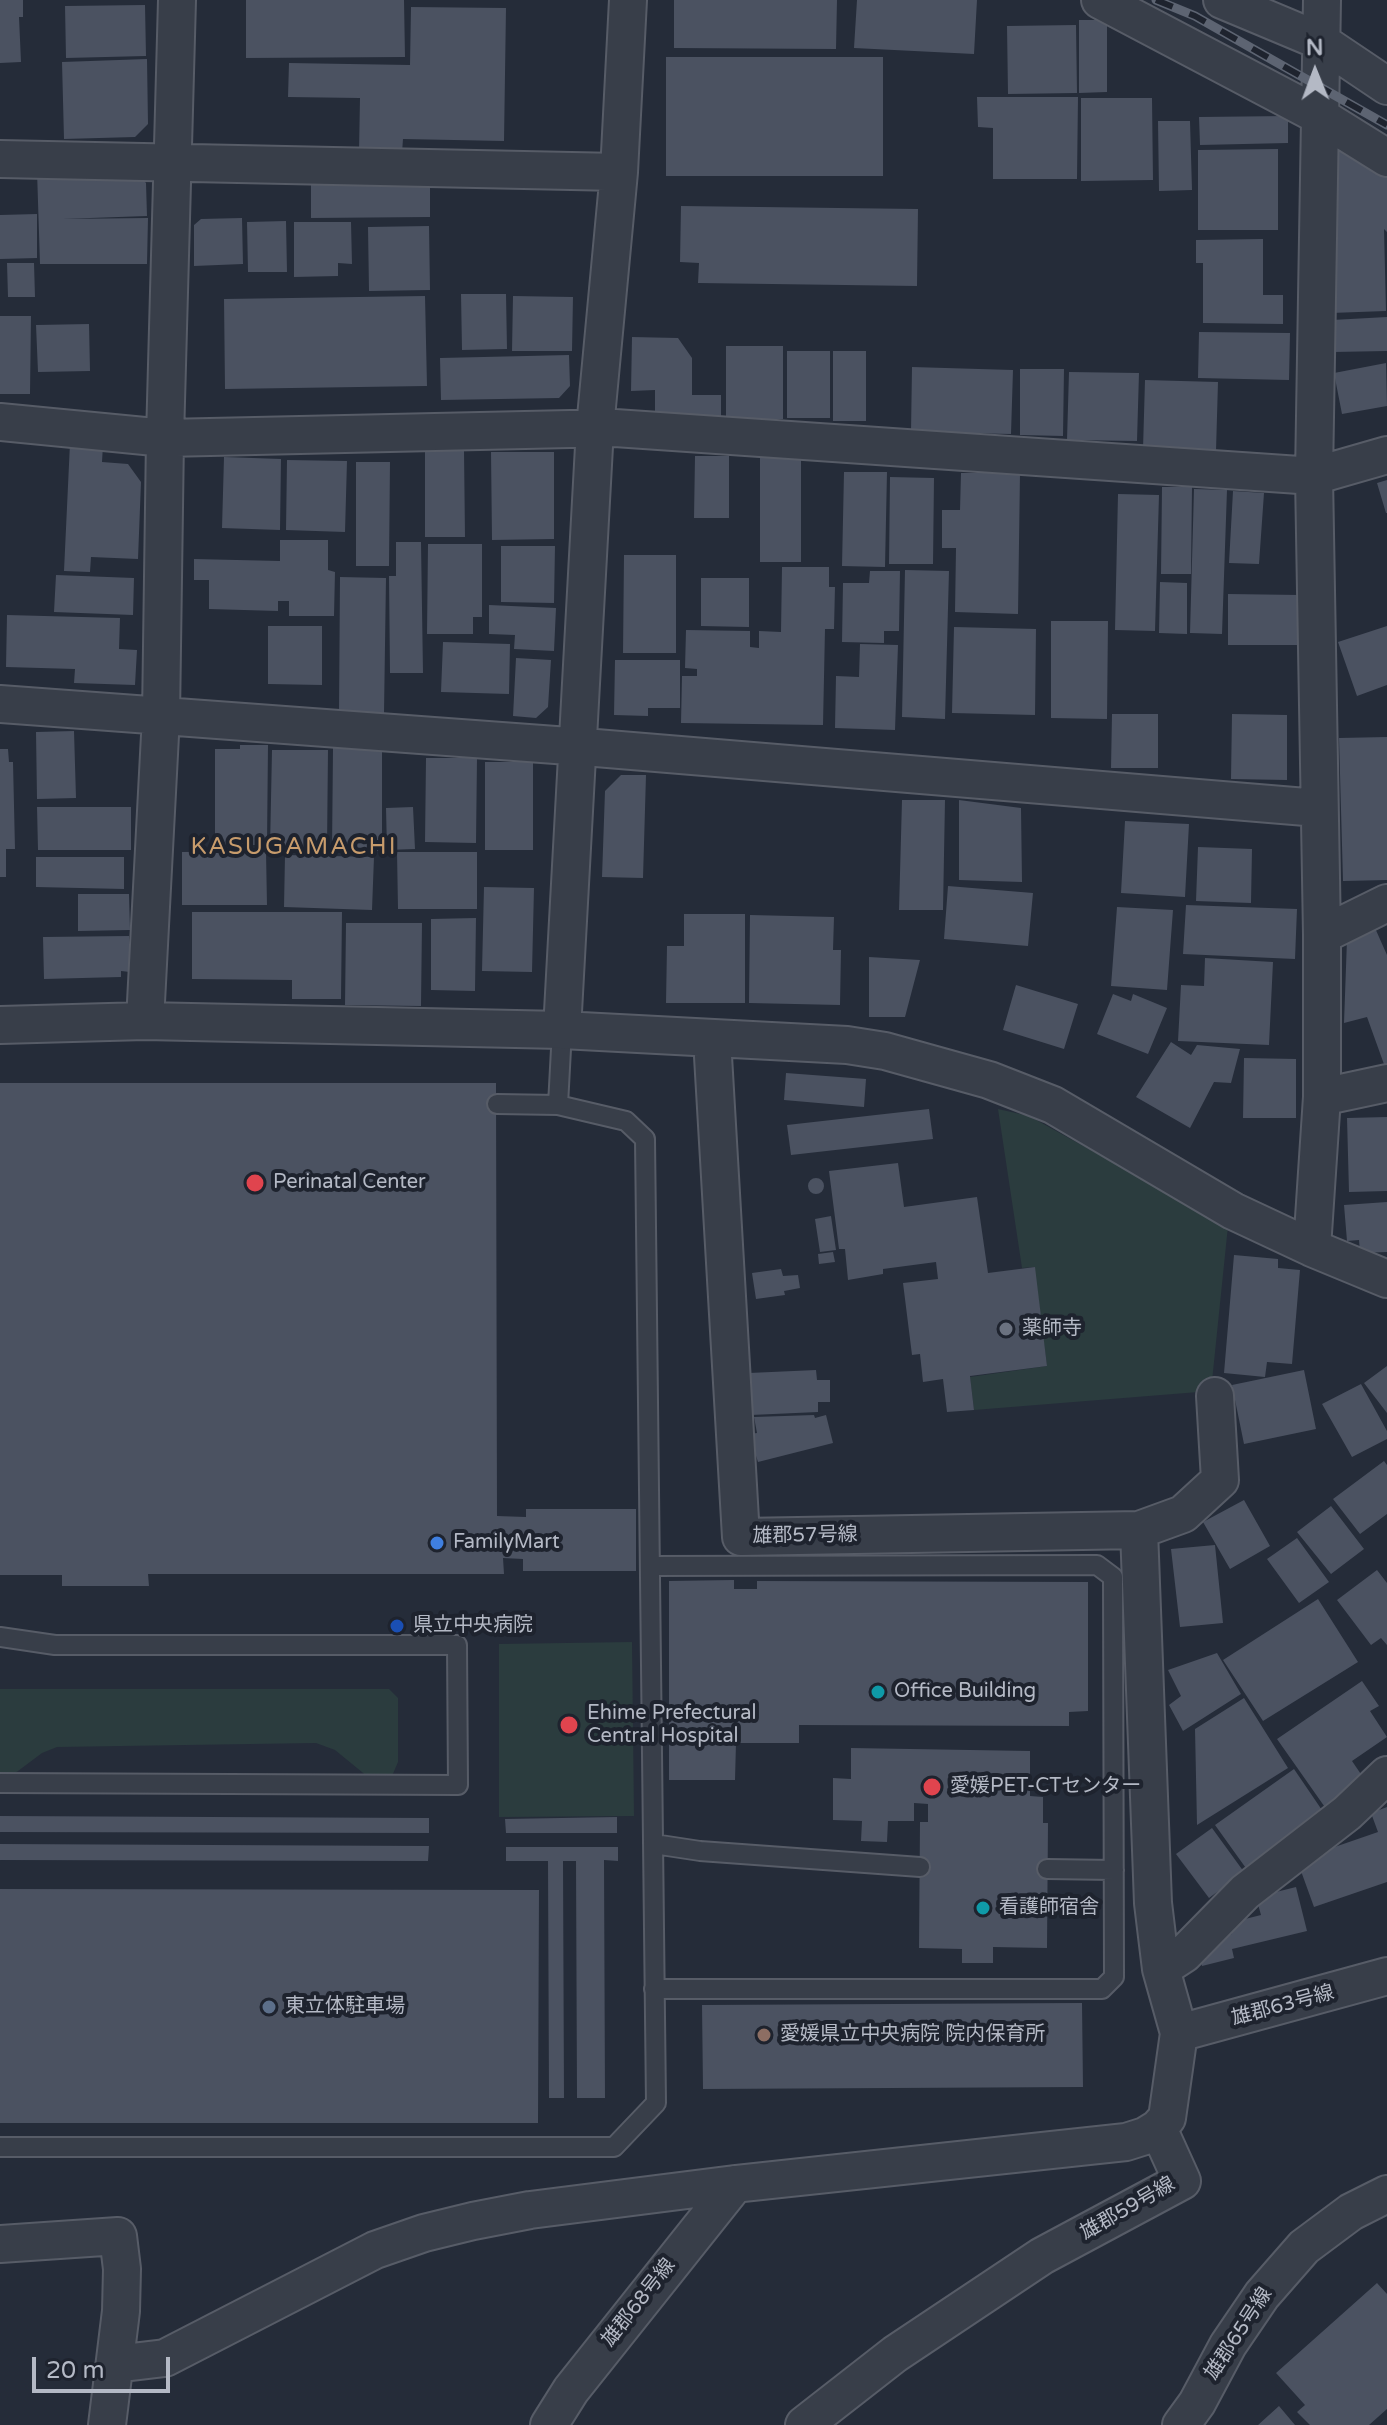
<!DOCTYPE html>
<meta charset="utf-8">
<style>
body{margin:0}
#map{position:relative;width:1387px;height:2425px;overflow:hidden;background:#252c39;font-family:"Varela Round",sans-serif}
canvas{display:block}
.north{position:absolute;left:1275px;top:32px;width:80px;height:80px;-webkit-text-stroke:6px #1e232e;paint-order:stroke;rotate:359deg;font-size:22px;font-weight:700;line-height:32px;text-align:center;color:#b4b9c5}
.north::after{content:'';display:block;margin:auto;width:28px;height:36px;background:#b4b9c5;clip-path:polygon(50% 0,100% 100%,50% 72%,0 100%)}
.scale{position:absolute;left:32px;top:2357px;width:138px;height:36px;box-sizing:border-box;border:4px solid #b4b9c5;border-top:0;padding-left:10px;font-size:24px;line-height:28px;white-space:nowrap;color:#b4b9c5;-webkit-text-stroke:6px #1e232e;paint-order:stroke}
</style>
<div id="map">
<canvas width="1387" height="2425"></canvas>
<div class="north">N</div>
<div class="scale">20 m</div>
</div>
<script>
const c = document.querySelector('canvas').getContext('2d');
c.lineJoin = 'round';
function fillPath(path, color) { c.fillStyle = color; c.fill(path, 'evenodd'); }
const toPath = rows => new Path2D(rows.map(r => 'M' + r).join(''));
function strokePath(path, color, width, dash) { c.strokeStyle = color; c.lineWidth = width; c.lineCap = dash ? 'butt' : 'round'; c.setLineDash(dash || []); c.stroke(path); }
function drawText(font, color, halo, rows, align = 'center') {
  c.font = font + ' "Varela Round","Noto Sans JP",sans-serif'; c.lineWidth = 8; c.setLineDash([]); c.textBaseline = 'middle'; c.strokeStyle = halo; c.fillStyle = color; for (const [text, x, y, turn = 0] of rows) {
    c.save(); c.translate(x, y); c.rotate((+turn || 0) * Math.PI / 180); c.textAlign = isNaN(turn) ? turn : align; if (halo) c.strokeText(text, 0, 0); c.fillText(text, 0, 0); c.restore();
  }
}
fillPath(toPath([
 [998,1109,1029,1116,1228,1226,1211,1391,974,1410,970,1377,1047,1366,1034,1267,1022,1268],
 [632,1642,634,1816,499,1817,499,1644],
 [0,1689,389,1689,398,1698,398,1762,392,1776,368,1777,335,1750,316,1743,57,1747,42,1753,14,1774,0,1779]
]), '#2b3c3e');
fillPath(toPath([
 [0,0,23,0,23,17,19,17,21,62,0,63],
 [246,0,404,0,405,57,246,58],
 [674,0,837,0,836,49,674,48],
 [857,0,977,0,974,54,854,48],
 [145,5,146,56,66,58,65,6],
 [411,7,506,8,504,141,403,139,402,153,359,152,360,98,288,97,289,63,410,65],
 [1079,20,1107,20,1107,92,1079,93],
 [1076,25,1077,93,1008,94,1007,26],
 [666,57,883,57,883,176,666,176],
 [147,59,148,124,135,137,64,139,62,62],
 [977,97,1078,97,1077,179,993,179,993,128,978,127],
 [1081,98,1152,98,1153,180,1081,181],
 [1288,116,1288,143,1200,145,1199,117],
 [1158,121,1190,121,1192,190,1159,191],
 [1342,136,1387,165,1387,232,1384,229,1386,311,1331,313,1326,147],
 [1278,149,1278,230,1198,230,1198,150],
 [133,169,146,183,147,216,62,219,148,218,147,264,40,264,37,171],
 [430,174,430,217,311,218,311,176],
 [681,206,918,209,917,286,698,283,699,263,680,262],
 [37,214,37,258,0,259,0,215],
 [242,218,243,264,194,266,194,225,201,219],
 [286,221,287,272,248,272,247,222],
 [294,222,351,222,352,264,338,263,338,276,294,277],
 [429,226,430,290,369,291,368,227],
 [1263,239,1263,295,1283,295,1283,324,1203,323,1203,263,1196,263,1196,240],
 [7,263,34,263,35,297,8,297],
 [461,294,506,294,507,349,462,350],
 [425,296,427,386,225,389,224,299],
 [513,296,573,297,572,351,512,351],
 [0,316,31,316,30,394,0,394],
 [1387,317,1387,351,1333,352,1332,320],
 [89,324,90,371,38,372,36,325],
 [1199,332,1290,333,1289,380,1198,378],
 [632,337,678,338,692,358,692,395,721,395,721,417,655,415,655,390,631,391],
 [726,346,783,346,783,419,726,419],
 [787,351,830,351,830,418,787,418],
 [833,351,866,351,866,421,833,421],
 [569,355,570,386,559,398,441,400,440,358],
 [1386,363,1387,406,1342,414,1334,373],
 [912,367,1013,370,1011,434,911,432],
 [1020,369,1064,369,1063,436,1020,435],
 [1069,372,1139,373,1137,441,1067,440],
 [1145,380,1218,382,1216,451,1143,449],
 [70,443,103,445,102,462,128,464,141,482,138,559,91,557,90,572,64,571],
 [425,450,464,450,465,537,425,537],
 [491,452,554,452,554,539,492,540],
 [695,456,729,456,729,518,694,518],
 [224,457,281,459,280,530,222,528],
 [760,457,801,457,801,562,760,562],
 [287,460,347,461,345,532,286,530],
 [356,462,390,462,389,566,356,566],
 [844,472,887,472,885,567,842,566],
 [961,473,1020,473,1018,614,955,612,956,548,942,548,942,510,960,510],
 [890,477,934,478,933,564,889,564],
 [1387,480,1387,513,1386,513,1377,483],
 [1162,487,1192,487,1191,574,1161,574],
 [1194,489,1227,490,1222,634,1190,633],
 [1233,491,1264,493,1259,564,1229,563],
 [1118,494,1159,495,1155,631,1115,630],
 [280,540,328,540,328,570,335,572,334,616,289,616,289,601,278,601,278,611,209,609,209,580,194,580,194,559,280,561],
 [396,542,421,542,423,673,390,673,389,576,396,576],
 [428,544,482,544,482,617,473,617,473,634,427,634],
 [501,546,555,546,554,603,501,602],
 [624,555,676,555,676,653,623,653],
 [782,567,829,567,829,587,835,587,834,629,825,629,823,725,681,723,682,676,697,676,697,669,685,668,686,630,750,631,750,647,759,648,759,631,781,632],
 [905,570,949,571,945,719,902,717],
 [870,571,900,571,899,631,884,631,884,643,842,642,843,583,869,583],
 [56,575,134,578,133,615,54,612],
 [340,577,386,578,384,713,339,713],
 [701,578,749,578,749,627,701,626],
 [1160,582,1187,583,1187,634,1159,633],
 [1228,594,1300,595,1300,645,1228,645],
 [489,605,556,608,554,651,514,649,515,635,489,634],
 [7,615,120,618,119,649,137,650,135,685,74,683,75,669,6,667],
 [1051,621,1108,621,1107,719,1051,718],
 [268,626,322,626,322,685,268,684],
 [1387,626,1387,685,1357,696,1338,642],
 [954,627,1036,629,1035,715,952,713],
 [443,642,510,644,509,694,441,692],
 [860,644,898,645,895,730,835,728,836,676,859,677],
 [516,658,551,660,548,707,536,718,513,716],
 [615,660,680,660,680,708,648,708,648,716,614,715],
 [1112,714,1158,714,1158,768,1111,768],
 [1232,714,1287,715,1287,780,1231,779],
 [74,731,76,798,37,799,36,732],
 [1387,737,1387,880,1343,881,1339,738],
 [240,745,268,745,267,845,215,845,215,749,240,749],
 [333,748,382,748,382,851,332,850],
 [0,749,8,749,9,762,13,762,15,849,6,849,6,877,0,877],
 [272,750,328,750,327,849,270,848],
 [426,758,477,758,476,843,425,842],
 [485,762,533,762,533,850,485,850],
 [621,775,646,775,643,878,602,877,605,791],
 [902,800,945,800,943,910,899,910],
 [959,800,1021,808,1022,882,959,880],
 [37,807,131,807,131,850,38,850],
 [413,807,415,849,387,850,386,808],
 [1125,821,1189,824,1185,897,1121,893],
 [1198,847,1252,849,1251,903,1196,901],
 [266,851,267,905,182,905,182,852],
 [397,852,477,852,477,909,398,909],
 [285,855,374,857,372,910,284,907],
 [36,857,124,857,124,889,36,887],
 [948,886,1033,893,1028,946,944,939],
 [484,887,534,888,532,972,482,971],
 [78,894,129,894,130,930,78,931],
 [1186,905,1297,909,1295,959,1183,954],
 [1117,907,1173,910,1167,990,1111,986],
 [192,912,342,912,341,999,292,999,292,980,192,979],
 [684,914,745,914,745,1003,666,1003,667,946,684,946],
 [750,915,834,917,833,950,841,950,840,1005,749,1003],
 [476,918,475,991,431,990,431,919],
 [346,923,422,923,421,1006,345,1005],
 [1375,928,1387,955,1387,1066,1385,1067,1367,1017,1344,1023,1347,939],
 [129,936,130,972,121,971,121,977,44,979,43,937],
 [869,957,920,960,905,1017,869,1017],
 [1205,958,1273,962,1269,1045,1178,1041,1181,985,1204,986],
 [1016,985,1078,1004,1064,1049,1003,1030],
 [1113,994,1131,1001,1133,994,1167,1008,1148,1054,1097,1034],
 [1171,1042,1191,1055,1197,1045,1240,1049,1231,1083,1214,1082,1190,1128,1136,1097],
 [1244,1058,1296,1059,1296,1118,1243,1118],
 [786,1073,866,1079,864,1107,784,1100],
 [0,1083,496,1083,497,1516,526,1517,526,1509,636,1509,636,1571,523,1571,523,1559,503,1558,504,1574,148,1574,149,1586,62,1586,62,1575,0,1575],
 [929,1109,933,1139,791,1155,787,1125],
 [1387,1117,1387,1191,1349,1192,1347,1118],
 [898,1163,904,1207,977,1197,988,1273,1035,1267,1047,1366,970,1376,974,1410,947,1412,943,1379,923,1382,920,1354,912,1355,903,1283,938,1279,936,1262,883,1269,883,1274,848,1280,845,1249,839,1249,829,1171],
 '808 1186a8 8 0 1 1 16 0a8 8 0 1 1-16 0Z',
 [1387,1202,1387,1252,1360,1253,1359,1240,1347,1241,1344,1205],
 [831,1216,836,1250,820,1252,815,1219],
 [833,1252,835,1262,819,1264,818,1254],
 [1234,1255,1278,1259,1278,1268,1300,1270,1292,1364,1267,1362,1265,1377,1224,1373],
 [781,1269,783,1276,798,1275,800,1288,784,1291,785,1295,756,1299,752,1273],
 [1387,1366,1387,1413,1364,1383],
 [816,1370,817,1380,830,1380,830,1402,818,1402,818,1412,751,1415,749,1373],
 [1304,1370,1316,1429,1244,1444,1232,1385],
 [1361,1384,1387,1431,1387,1439,1352,1457,1322,1404],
 [814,1415,815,1418,826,1415,833,1443,758,1462,749,1434,757,1433,754,1417],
 [1384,1461,1387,1465,1387,1514,1360,1534,1333,1499],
 [1244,1500,1270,1546,1230,1569,1203,1522],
 [1331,1506,1364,1549,1331,1574,1297,1532],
 [1297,1538,1329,1582,1299,1603,1267,1559],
 [1215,1545,1223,1623,1180,1627,1171,1549],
 [1377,1570,1387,1583,1387,1645,1381,1638,1371,1645,1337,1600],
 [734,1580,734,1589,757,1589,757,1581,1088,1582,1088,1711,1069,1712,1069,1726,799,1725,799,1743,736,1743,735,1780,669,1780,669,1581],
 [1318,1599,1358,1662,1263,1721,1223,1660],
 [1217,1653,1241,1694,1183,1731,1169,1705,1181,1696,1168,1670],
 [1362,1681,1379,1706,1370,1711,1387,1737,1352,1761,1369,1786,1329,1813,1277,1739],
 [1244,1698,1288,1768,1197,1825,1195,1729],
 [851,1748,1030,1751,1030,1796,1043,1797,1043,1823,1048,1823,1047,1948,993,1947,993,1963,962,1963,962,1949,919,1948,920,1822,928,1822,928,1804,914,1803,914,1821,888,1821,887,1842,861,1841,862,1821,833,1820,833,1778,851,1779],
 [1294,1769,1326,1816,1248,1871,1215,1825],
 [1387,1807,1387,1882,1314,1907,1297,1860,1378,1832,1371,1813],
 [0,1816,429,1818,429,1833,0,1832],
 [617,1817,617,1833,506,1833,505,1819],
 [1212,1828,1244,1872,1209,1898,1176,1854],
 [0,1844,429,1846,428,1861,0,1860],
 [506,1847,618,1847,618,1861,604,1860,605,2098,577,2098,576,1861,563,1861,564,2098,549,2098,548,1861,506,1861],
 [1296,1887,1307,1931,1232,1949,1234,1958,1202,1966,1199,1956,1213,1939,1232,1934,1229,1923,1261,1915,1256,1897],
 [0,1889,539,1890,538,2123,0,2123],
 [1082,2003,1083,2087,703,2089,702,2005],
 [1377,2283,1387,2294,1387,2409,1369,2425,1310,2425,1297,2412,1305,2405,1276,2373],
 [1279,2406,1295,2425,1258,2425]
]), '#4b5261');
const lane = toPath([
 [558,1105,562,1030],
 [651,1566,1097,1565,1113,1577,1114,1977,1102,1989,654,1989],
 [0,1637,55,1645,457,1645,458,1785,0,1783],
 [654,1844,700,1851,920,1867],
 [1047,1869,1114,1870],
 [0,2147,614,2147,656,2103,645,1139,626,1121,558,1105,497,1104]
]);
const street = toPath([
 [1100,0,1318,115,1387,158],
 [1222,0,1320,41,1387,86],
 [0,159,619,172],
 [0,422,165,438,615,428,1314,476,1387,455],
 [0,704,596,748,1318,808],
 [1322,935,1387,903],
 [145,1021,161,716,165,438,177,0],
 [0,1025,145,1021,562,1030,847,1045,885,1051,989,1080,1053,1105,1233,1211,1312,1248,1387,1279],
 [562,1030,595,428,619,172,628,0],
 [712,1039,741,1537,1139,1530,1183,1514,1220,1480,1215,1396],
 [1322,1097,1387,1083],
 [1312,1248,1322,1097,1322,935,1314,476,1322,0],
 [1139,1530,1153,1903,1161,1969],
 [1179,2033,1387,1976],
 [0,2244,118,2236,122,2269,121,2311,107,2425],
 [115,2364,165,2358,375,2250,424,2233,473,2221,530,2210,735,2184,1126,2142,1145,2136,1158,2128],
 [549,2425,571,2390,735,2184],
 [804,2425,895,2354,1042,2256,1182,2181,1158,2128,1167,2118,1179,2033,1161,1969,1184,1954,1245,1892,1347,1813,1387,1775],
 [1181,2425,1197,2403,1228,2345,1262,2295,1304,2247,1351,2212,1387,2194]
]);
strokePath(lane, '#575c67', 22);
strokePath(street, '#575c67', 40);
strokePath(lane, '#383e49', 18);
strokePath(street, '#383e49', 36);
const rail = toPath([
 [1156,0,1195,16,1387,125]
]);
strokePath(rail, '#5d6472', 9);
strokePath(rail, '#1e232e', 6, [18]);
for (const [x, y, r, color] of [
 [255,1183,10,"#e0444e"],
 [1006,1329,8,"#6b7280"],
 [437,1543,8,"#3f7fe0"],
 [397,1626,8,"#1a4fb4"],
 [878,1692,8,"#0f9aa8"],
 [569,1725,10,"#e0444e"],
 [932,1787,10,"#e0444e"],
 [983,1908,8,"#0f9aa8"],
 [269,2007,8,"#5c6f8a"],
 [764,2035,8,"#8d6e63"]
]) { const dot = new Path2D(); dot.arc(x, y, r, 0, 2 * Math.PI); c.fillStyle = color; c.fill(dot); strokePath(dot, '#1e232e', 3); }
drawText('20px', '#b4b9c5', '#1e232e', [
 ["Perinatal Center",273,1183],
 ["薬師寺",1022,1329],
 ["FamilyMart",453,1543],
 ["県立中央病院",413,1626],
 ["Office Building",894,1692],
 ["Ehime Prefectural",587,1714],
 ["Central Hospital",587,1737],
 ["愛媛PET-CTセンター",950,1787],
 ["看護師宿舎",999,1908],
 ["東立体駐車場",285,2007],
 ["愛媛県立中央病院 院内保育所",780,2035]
], 'left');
drawText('20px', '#b4b9c5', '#1e232e', [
 ["雄郡57号線",805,1536,-1],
 ["雄郡63号線",1283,2006,-15],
 ["雄郡59号線",1128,2209,-30],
 ["雄郡68号線",639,2303,-52],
 ["雄郡65号線",1239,2334,-57]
]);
c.letterSpacing = '2px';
drawText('24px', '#c89c6c', '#1e232e', [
 ["KASUGAMACHI",294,848]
]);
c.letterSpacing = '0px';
</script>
